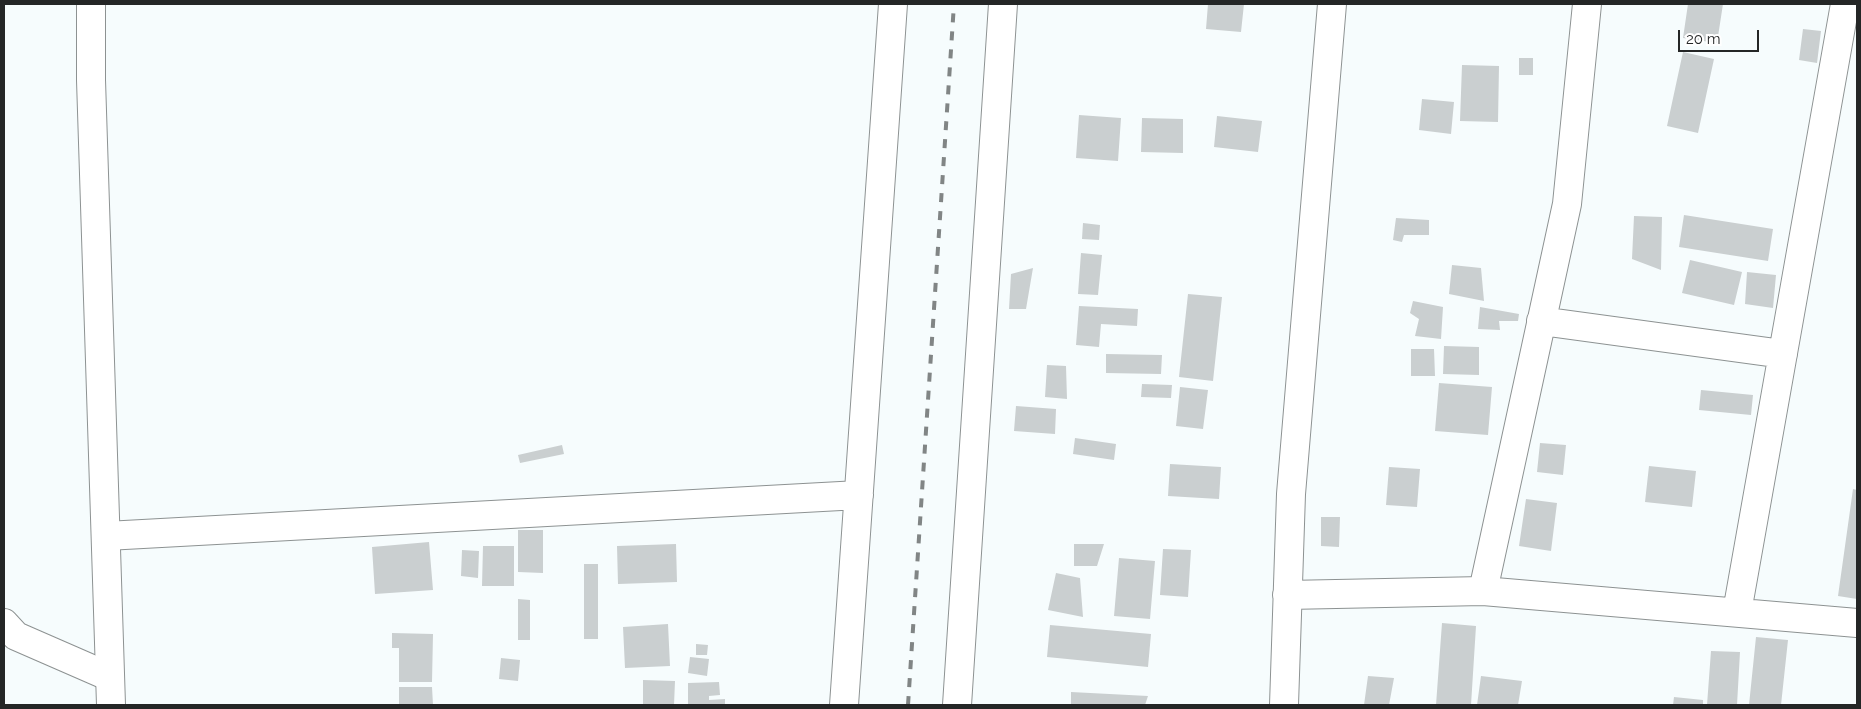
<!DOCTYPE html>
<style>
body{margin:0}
#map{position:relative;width:1861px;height:709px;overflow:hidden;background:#f6fcfd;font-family:Raleway,sans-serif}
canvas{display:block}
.frame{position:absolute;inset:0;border:5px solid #242626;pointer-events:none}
.scale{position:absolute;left:1678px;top:30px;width:81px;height:22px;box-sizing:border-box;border:2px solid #242626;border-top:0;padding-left:6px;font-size:15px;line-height:18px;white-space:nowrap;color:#242626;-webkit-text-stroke:4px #fff;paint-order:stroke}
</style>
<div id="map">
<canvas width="1861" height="709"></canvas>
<div class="frame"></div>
<div class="scale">20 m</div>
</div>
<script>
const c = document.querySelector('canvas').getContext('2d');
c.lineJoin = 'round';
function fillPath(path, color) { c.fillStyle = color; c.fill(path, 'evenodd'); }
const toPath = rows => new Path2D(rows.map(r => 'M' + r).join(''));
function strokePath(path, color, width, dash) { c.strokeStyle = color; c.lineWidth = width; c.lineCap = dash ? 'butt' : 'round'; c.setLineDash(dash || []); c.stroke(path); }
fillPath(toPath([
 [1208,4,1244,4,1241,32,1206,29],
 [1688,4,1723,4,1717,43,1683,38],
 [1803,29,1821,31,1817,63,1799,60],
 [1683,52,1714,59,1698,133,1667,126],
 [1519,58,1533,58,1533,75,1519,75],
 [1462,65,1499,66,1498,122,1460,121],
 [1422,99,1454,102,1451,134,1419,130],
 [1079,115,1121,118,1118,161,1076,158],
 [1217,116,1262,121,1258,152,1214,147],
 [1142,118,1183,119,1183,153,1141,152],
 [1684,215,1773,229,1768,261,1679,247],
 [1634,216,1662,217,1661,270,1632,259],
 [1396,218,1429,220,1429,235,1404,235,1402,242,1393,240],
 [1083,223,1100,225,1099,240,1082,239],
 [1081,253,1102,255,1098,295,1078,294],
 [1690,260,1742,272,1734,305,1682,293],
 [1452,265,1481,268,1484,301,1449,294],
 [1033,268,1026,309,1009,309,1011,274],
 [1747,272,1776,275,1773,308,1745,304],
 [1188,294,1222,297,1213,381,1179,377],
 [1413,301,1443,307,1441,339,1415,336,1419,319,1410,313],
 [1079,306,1138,309,1137,326,1101,324,1099,347,1076,345],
 [1480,307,1519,314,1518,321,1499,321,1500,330,1478,329],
 [1444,346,1479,347,1479,375,1443,374],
 [1411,349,1434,349,1435,376,1411,376],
 [1106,354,1162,355,1161,374,1106,373],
 [1047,365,1066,366,1067,399,1045,397],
 [1439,383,1492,387,1488,435,1435,431],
 [1142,384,1172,385,1171,398,1141,397],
 [1180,387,1208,390,1203,429,1176,426],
 [1701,390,1753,395,1751,415,1699,410],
 [1016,406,1056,409,1055,434,1014,431],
 [1075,438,1116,444,1114,460,1073,454],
 [1540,443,1566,445,1563,475,1537,472],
 [562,445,564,454,520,463,518,455],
 [1170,464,1221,467,1219,499,1168,496],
 [1649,466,1696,471,1692,507,1645,502],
 [1389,467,1420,469,1417,507,1386,505],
 [1853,489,1857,490,1857,599,1838,596],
 [1526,499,1557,503,1551,551,1519,546],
 [1321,517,1340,517,1339,547,1321,546],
 [518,530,543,530,543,573,518,572],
 [429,542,433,590,375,594,372,547],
 [676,544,677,582,618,584,617,546],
 [1074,544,1104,544,1097,566,1074,566],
 [483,546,514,546,514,586,482,586],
 [1163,549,1191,550,1188,597,1160,595],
 [462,550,479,551,478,578,461,576],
 [1119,558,1155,561,1150,619,1114,616],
 [584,564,598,564,598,639,584,639],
 [1056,573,1080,578,1083,617,1048,610],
 [518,599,530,600,530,640,518,640],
 [1442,623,1476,626,1471,705,1436,705],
 [668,624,670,666,625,668,623,627],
 [1050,625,1151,634,1148,667,1047,657],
 [392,633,433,634,432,682,399,682,399,648,392,648],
 [1756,637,1788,640,1781,705,1749,705],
 [696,644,708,645,707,655,696,655],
 [1711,651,1740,652,1737,705,1707,705],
 [690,657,709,659,707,676,688,673],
 [501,658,520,660,518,681,499,679],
 [1368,676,1394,678,1389,705,1364,705],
 [1481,676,1522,681,1518,705,1477,705],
 [643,680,675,681,674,705,643,705],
 [719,682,720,695,709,696,709,700,725,699,725,705,688,705,688,683],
 [399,687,432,687,433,705,399,705],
 [1071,692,1148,696,1145,705,1071,705],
 [1674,697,1703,700,1703,705,1673,705]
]), '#cacfd0');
const minor = toPath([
 [1541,321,1783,354],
 [106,536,859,495],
 [1483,591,1857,623],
 [1287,595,1483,591,1567,204,1587,4],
 [1737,612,1845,4],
 [4,623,16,636,110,677],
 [844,705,893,4],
 [957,705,1003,4],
 [1284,705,1291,494,1332,4]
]);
const major = toPath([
 [91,4,91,80,111,705]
]);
strokePath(minor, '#8d9292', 30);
strokePath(major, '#8d9292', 30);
strokePath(minor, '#fff', 28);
strokePath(major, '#fff', 28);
strokePath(toPath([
 [908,705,954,4]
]), '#818585', 4, [9, 9]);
</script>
